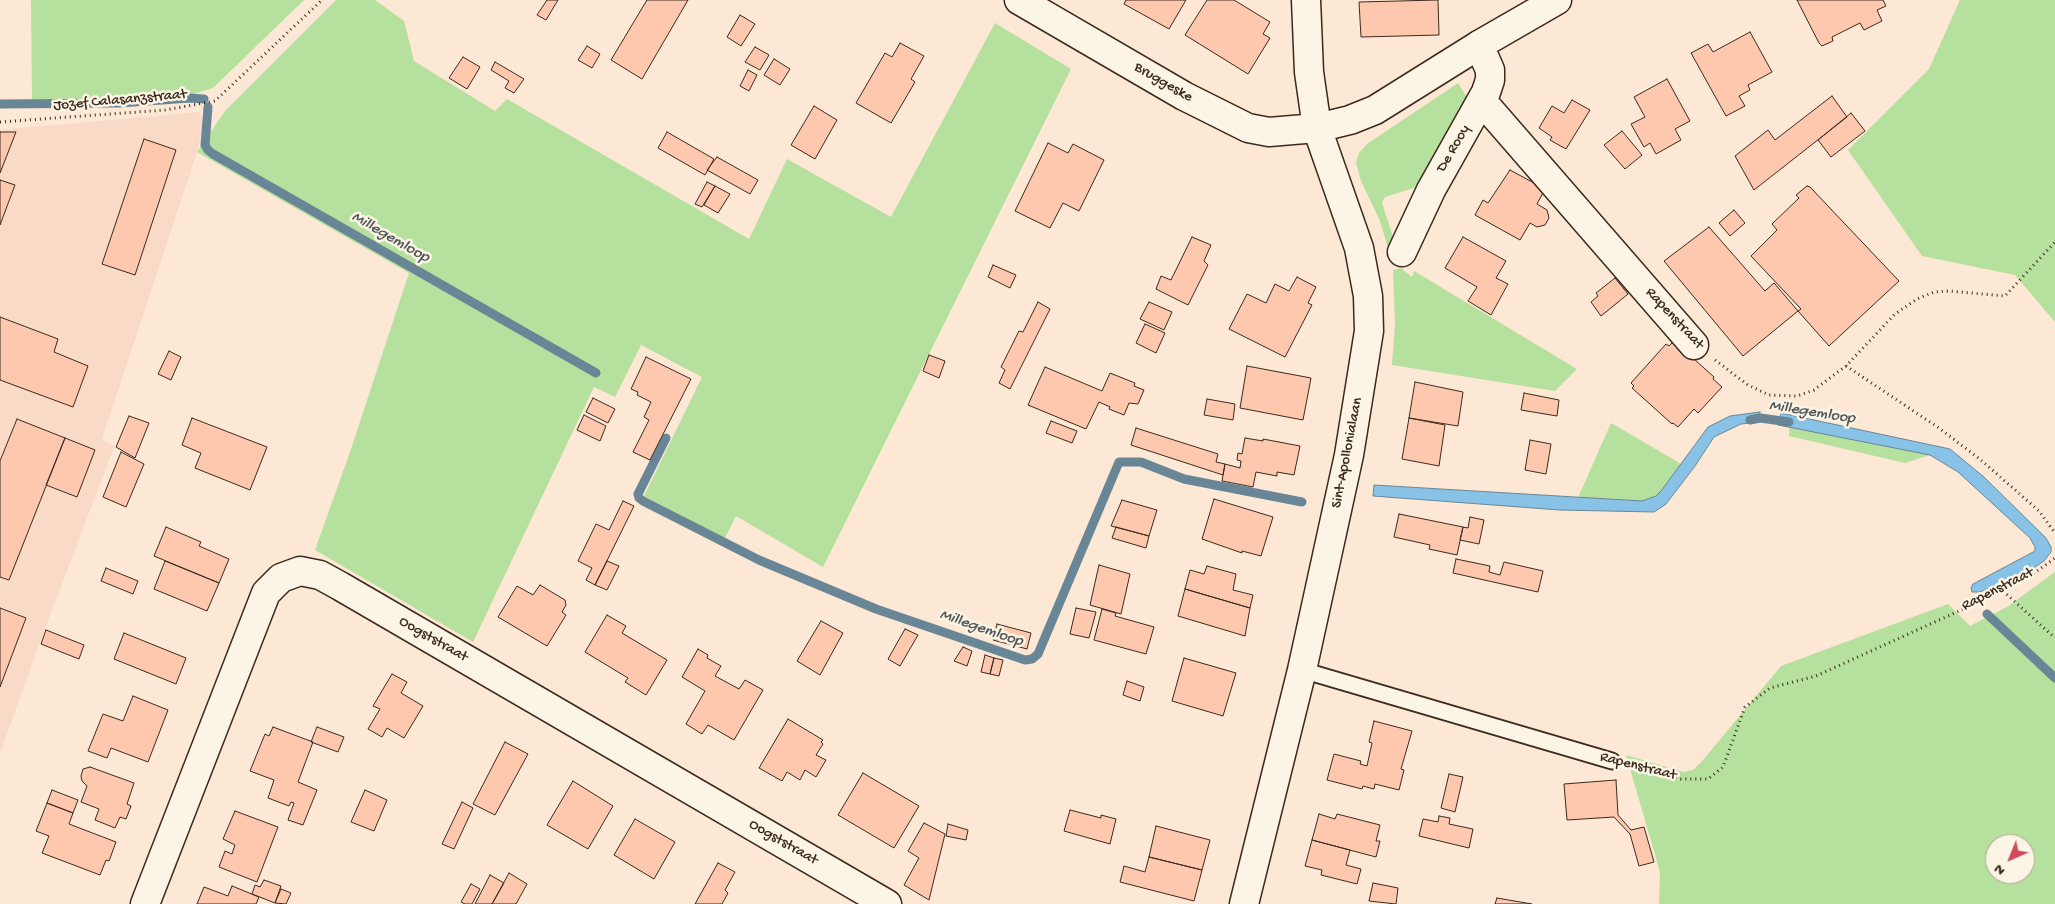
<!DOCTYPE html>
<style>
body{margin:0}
#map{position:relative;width:2055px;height:904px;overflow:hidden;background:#fce8d4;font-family:"Gochi Hand",sans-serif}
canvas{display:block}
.north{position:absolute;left:1985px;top:834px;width:50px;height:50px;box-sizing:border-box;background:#fcf5e5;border:1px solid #afa495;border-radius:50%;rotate:224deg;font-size:14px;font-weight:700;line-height:20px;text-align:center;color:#3b2a1e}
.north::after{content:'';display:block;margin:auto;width:18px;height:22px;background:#d1495b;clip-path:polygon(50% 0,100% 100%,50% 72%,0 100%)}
</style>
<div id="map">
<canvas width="2055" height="904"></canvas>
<div class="north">N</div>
</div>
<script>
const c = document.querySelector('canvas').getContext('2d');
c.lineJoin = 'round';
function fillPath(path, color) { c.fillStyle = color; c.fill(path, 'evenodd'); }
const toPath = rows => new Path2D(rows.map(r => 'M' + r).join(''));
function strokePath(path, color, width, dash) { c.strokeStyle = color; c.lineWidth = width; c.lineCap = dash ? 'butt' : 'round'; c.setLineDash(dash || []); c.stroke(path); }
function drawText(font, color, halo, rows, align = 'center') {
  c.font = font + ' "Gochi Hand",sans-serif'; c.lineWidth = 5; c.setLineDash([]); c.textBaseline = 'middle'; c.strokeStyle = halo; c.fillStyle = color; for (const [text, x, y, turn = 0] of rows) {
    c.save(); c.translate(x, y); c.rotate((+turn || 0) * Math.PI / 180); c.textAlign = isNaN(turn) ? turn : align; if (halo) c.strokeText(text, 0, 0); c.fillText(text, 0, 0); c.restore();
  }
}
fillPath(toPath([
 [200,112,203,125,197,152,102,439,114,447,39,644,0,754,0,130]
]), '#f8dac6');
fillPath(toPath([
 [31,0,304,0,213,88,180,98,32,99],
 [336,0,375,0,404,21,414,61,495,111,507,99,749,239,787,159,891,217,995,23,1071,69,823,567,736,516,725,538,644,496,702,377,641,345,615,397,594,387,473,642,315,550,350,452,409,273,197,152,225,111],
 [1960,0,2055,0,2055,322,2015,275,1922,256,1848,150,1929,69],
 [1458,83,1469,101,1420,186,1388,196,1384,198,1382,203,1397,249,1390,255,1380,221,1361,181,1356,163,1359,153,1367,144],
 [1401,268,1412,277,1414,271,1577,369,1555,391,1392,365,1395,325,1393,270],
 [1790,417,1914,444,1930,455,1905,463,1789,436],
 [1611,423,1683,465,1661,494,1642,505,1577,500],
 [2055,572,2055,904,1659,904,1660,872,1626,755,1683,772,1693,770,1703,760,1781,666,1948,604,1970,626,2007,607],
 [1995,844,2025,844,2025,874,1995,874]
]), '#b6e09d');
const water = toPath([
 [1760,412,1759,422,1741,424,1714,437,1695,466,1666,504,1654,512,1560,510,1373,496,1374,485,1642,501,1656,496,1661,491,1708,427,1730,416,1760,412],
 [1781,413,1950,449,1984,477,2046,538,2051,547,2051,552,2044,561,2032,569,1980,592,1972,592,1971,588,1973,584,2035,551,2035,547,2030,538,1958,472,1930,455,1778,425,1781,413]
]);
fillPath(water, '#88c3e7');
strokePath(water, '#698697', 1);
strokePath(toPath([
 [0,104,119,103,190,98,204,99],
 [208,107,205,145,208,150,213,154,596,373],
 [1750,420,1760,418,1789,422],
 [666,438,638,494,639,498,643,501,759,560,876,609,1025,660,1032,659,1038,654,1119,462,1141,462,1184,479,1302,502],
 [1987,614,2055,678]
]), '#698697', 9);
const building = toPath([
 [547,0,558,0,546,20,537,15,547,0],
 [647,0,688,0,642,79,611,60,647,0],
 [1126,0,1186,0,1169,29,1124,4,1126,0],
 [1234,0,1270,22,1263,34,1270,38,1248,74,1185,35,1207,0,1234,0],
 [1438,0,1439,35,1361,37,1359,2,1438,0],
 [1797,0,1883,0,1886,6,1877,10,1882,21,1864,30,1860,23,1832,37,1833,41,1822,46,1819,43,1797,0],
 [740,15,755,24,741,46,727,37,740,15],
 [1750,32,1772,72,1748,85,1750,90,1739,96,1745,106,1726,116,1691,53,1708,44,1713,52,1750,32],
 [900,43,924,56,911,79,915,82,891,123,856,103,885,53,892,57,900,43],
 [587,46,600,54,592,68,578,60,587,46],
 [755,47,769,55,760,70,745,62,755,47],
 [463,57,480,67,467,89,449,78,463,57],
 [774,59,790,69,780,85,764,75,774,59],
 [495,62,524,79,514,93,505,88,509,81,491,70,495,62],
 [748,70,757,75,749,91,740,86,748,70],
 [1667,79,1690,121,1675,129,1681,140,1656,154,1650,143,1644,147,1631,124,1645,117,1634,97,1667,79],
 [1832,96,1847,117,1754,190,1735,156,1768,130,1775,140,1832,96],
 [1572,100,1590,110,1566,149,1550,140,1552,137,1539,128,1552,106,1564,113,1572,100],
 [814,106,837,120,815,159,791,145,814,106],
 [1851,113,1865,131,1831,157,1818,140,1851,113],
 [1622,131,1642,155,1625,169,1604,145,1622,131],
 [0,132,16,132,0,173,0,132],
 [667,132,714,159,705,175,658,148,667,132],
 [144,139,176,150,135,275,102,264,144,139],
 [1048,143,1068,153,1073,144,1104,160,1079,211,1063,203,1050,228,1015,211,1048,143],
 [717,157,758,180,750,194,707,170,717,157],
 [1510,170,1545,189,1537,204,1547,210,1549,218,1545,225,1537,227,1530,223,1520,240,1475,215,1483,200,1488,203,1510,170],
 [0,180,15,185,0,225,0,180],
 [707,182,715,186,702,207,695,204,707,182],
 [715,186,730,194,718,213,704,205,715,186],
 [1807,186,1810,187,1899,281,1829,346,1798,311,1801,309,1751,256,1777,230,1772,224,1799,198,1796,195,1807,186],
 [1734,210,1745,223,1730,236,1719,223,1734,210],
 [1709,227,1765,291,1774,283,1798,311,1743,356,1664,261,1709,227],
 [1192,237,1211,245,1204,261,1208,265,1188,305,1156,289,1161,276,1171,280,1192,237],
 [1463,237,1506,261,1496,278,1508,284,1491,315,1468,301,1477,287,1445,268,1463,237],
 [993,265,1016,275,1010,288,988,277,993,265],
 [1297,277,1316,287,1308,303,1312,305,1285,357,1229,329,1247,294,1266,303,1275,284,1289,291,1297,277],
 [1615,278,1628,294,1601,316,1591,302,1598,296,1596,293,1615,278],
 [1038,302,1050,309,1010,389,999,383,1005,370,1001,367,1019,331,1023,332,1038,302],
 [1149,302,1172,312,1164,330,1140,319,1149,302],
 [0,317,58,339,54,352,88,366,73,407,0,380,0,317],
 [1145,324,1165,333,1156,353,1136,343,1145,324],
 [1674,341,1714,377,1713,379,1722,387,1698,413,1694,409,1678,427,1673,423,1672,424,1632,388,1634,386,1631,383,1666,344,1669,346,1674,341],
 [169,351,181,357,171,380,158,374,169,351],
 [929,355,945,361,939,378,923,371,929,355],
 [646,357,691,379,650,460,633,452,649,420,644,417,651,402,637,395,638,392,631,389,646,357],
 [1247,366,1311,378,1303,420,1240,408,1247,366],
 [1045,367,1102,391,1110,373,1135,383,1134,386,1144,390,1138,404,1129,403,1124,415,1109,409,1110,407,1099,402,1086,429,1028,405,1045,367],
 [1415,382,1463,392,1458,426,1409,418,1415,382],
 [1524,393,1559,400,1557,416,1521,410,1524,393],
 [593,398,615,409,608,423,586,412,593,398],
 [1207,399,1235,404,1233,420,1204,415,1207,399],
 [584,415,606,426,600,441,577,430,584,415],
 [129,416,149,423,135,458,116,447,129,416],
 [192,418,267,447,250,490,195,468,201,453,182,445,192,418],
 [1409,418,1445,425,1439,466,1402,459,1409,418],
 [17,419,65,438,9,580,0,577,0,461,17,419],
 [1051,421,1077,431,1072,443,1046,433,1051,421],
 [1136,428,1218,454,1216,462,1225,464,1223,475,1131,445,1136,428],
 [65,438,95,450,77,497,46,485,65,438],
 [1245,438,1263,441,1263,439,1300,446,1294,475,1277,472,1277,476,1256,472,1253,487,1222,481,1225,464,1240,468,1241,461,1237,460,1238,453,1242,454,1245,438],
 [1530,440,1551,444,1546,474,1525,470,1530,440],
 [121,452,144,464,126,507,103,497,121,452],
 [1214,499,1273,517,1261,556,1242,551,1242,553,1202,539,1214,499],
 [1122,500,1157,510,1149,536,1111,526,1122,500],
 [623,501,634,506,595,585,586,580,592,568,578,561,596,524,609,530,623,501],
 [1399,514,1463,527,1457,555,1429,549,1430,545,1394,537,1399,514],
 [1470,517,1484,520,1479,544,1460,540,1463,527,1468,528,1470,517],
 [166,527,201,542,199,546,229,559,219,583,154,556,166,527],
 [1116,527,1149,536,1146,548,1112,538,1116,527],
 [1456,559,1490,566,1489,572,1500,575,1504,562,1543,571,1538,592,1453,573,1456,559],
 [165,561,219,583,207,611,154,589,165,561],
 [607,561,619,566,607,590,595,585,607,561],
 [1099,565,1130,574,1121,614,1090,605,1099,565],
 [1207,566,1236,574,1233,590,1253,595,1250,608,1185,589,1190,570,1204,574,1207,566],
 [106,568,138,581,133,594,101,581,106,568],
 [540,585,565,600,566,605,562,612,566,615,547,646,498,617,517,586,533,595,540,585],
 [1185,589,1250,608,1245,636,1178,616,1185,589],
 [0,608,26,618,0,687,0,608],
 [1076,608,1096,612,1089,638,1070,634,1076,608],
 [1102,609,1116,613,1115,616,1154,627,1146,654,1094,640,1102,609],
 [607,615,626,626,622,633,667,660,646,695,625,682,628,678,585,652,607,615],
 [821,621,843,633,820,675,797,661,821,621],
 [997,624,1031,633,1027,649,993,640,997,624],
 [905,629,918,635,900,666,888,659,905,629],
 [46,630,84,645,79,659,41,644,46,630],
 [124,633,186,658,176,684,114,659,124,633],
 [963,647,972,651,967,666,954,661,963,647],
 [698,649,708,655,707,658,721,666,715,676,739,689,745,680,763,690,734,740,708,725,702,734,686,724,705,691,682,677,698,649],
 [985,655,994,658,990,674,981,672,985,655],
 [994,658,1003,660,999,676,990,674,994,658],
 [1184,658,1236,673,1223,716,1172,701,1184,658],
 [392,674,407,682,401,693,423,706,404,738,387,728,382,737,368,729,380,709,373,706,392,674],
 [1127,681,1144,687,1140,701,1123,695,1127,681],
 [133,696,168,710,148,762,111,748,107,758,88,751,103,714,123,721,133,696],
 [788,719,823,740,821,742,823,744,816,755,826,760,816,777,805,770,800,780,787,772,782,781,759,768,788,719],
 [1374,721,1412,731,1401,769,1404,770,1399,790,1375,784,1374,789,1363,786,1362,789,1327,780,1334,754,1361,761,1360,764,1367,766,1372,743,1369,742,1374,721],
 [273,727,313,742,298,782,317,790,303,825,288,820,294,803,291,802,289,806,268,798,274,780,250,771,265,734,269,736,273,727],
 [317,727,344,737,338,752,311,742,317,727],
 [505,742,528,754,495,815,473,804,505,742],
 [90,767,134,783,127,804,131,806,126,819,120,817,115,828,95,820,99,809,81,802,87,786,82,781,81,776,83,769,90,767],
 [863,773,919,806,894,848,838,815,863,773],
 [1449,774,1463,777,1455,812,1441,808,1449,774],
 [1616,780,1618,815,1631,830,1644,827,1654,862,1639,866,1630,834,1614,817,1567,820,1564,784,1616,780],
 [573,781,613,806,588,849,547,825,573,781],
 [52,790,78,800,73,813,47,803,52,790],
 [365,790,387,800,374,831,351,822,365,790],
 [462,802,473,808,454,849,442,844,462,802],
 [47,803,73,813,69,824,116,842,109,861,106,860,100,875,42,853,49,836,36,831,47,803],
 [1070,810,1101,818,1101,815,1116,819,1110,844,1064,831,1070,810],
 [235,811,278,827,257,882,219,867,225,851,232,854,235,845,223,839,235,811],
 [1319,814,1335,819,1337,814,1380,825,1376,841,1380,841,1376,857,1312,840,1319,814],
 [1439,816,1450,818,1449,824,1473,829,1469,848,1419,836,1423,819,1438,822,1439,816],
 [635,819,675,842,654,879,614,855,635,819],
 [924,823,945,834,929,900,904,885,919,858,908,851,924,823],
 [948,824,968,830,966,840,946,836,948,824],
 [1156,826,1210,840,1202,870,1149,857,1156,826],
 [1312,840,1350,850,1346,865,1361,869,1357,884,1321,875,1322,870,1305,866,1312,840],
 [1149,857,1202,870,1194,901,1120,882,1124,866,1145,872,1149,857],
 [718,863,735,872,725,890,728,893,722,904,695,904,718,863],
 [509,873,527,884,516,904,492,904,509,873],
 [490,875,504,883,492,904,475,904,490,875],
 [264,880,281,886,275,903,252,894,255,885,260,887,264,880],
 [1373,883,1398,888,1396,904,1369,901,1373,883],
 [471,884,480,889,472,904,465,904,461,902,471,884],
 [232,886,259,897,256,904,197,904,204,887,228,896,232,886],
 [281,889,291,893,286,904,275,903,281,889],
 [1497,898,1532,904,1495,904,1497,898]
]);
fillPath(building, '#fdc8ae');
strokePath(building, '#3b2a1e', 1);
const lane = toPath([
 [1302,670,1612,761]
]);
const street = toPath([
 [1482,101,1694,345],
 [1402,252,1431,190,1486,92,1490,80,1490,70,1479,45],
 [145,904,266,593,281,578,300,571,320,575,340,586,887,904]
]);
const secondary = toPath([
 [1019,0,1184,96,1248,128,1269,132,1317,128,1350,120,1375,110,1479,45,1557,0],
 [1244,904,1302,670,1349,455,1369,331,1368,296,1359,248,1317,128,1309,72,1306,0]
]);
strokePath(lane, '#3b2a1e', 19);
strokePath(street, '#3b2a1e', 31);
strokePath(secondary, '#3b2a1e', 31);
strokePath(toPath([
 [0,122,165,110,215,101,322,0],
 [1715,360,1748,385,1769,395,1797,396,1814,390,1846,366,1895,314,1917,299,1934,292,1949,291,2005,296,2055,242],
 [1846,366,1939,428,1981,460,2039,511,2055,533],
 [2003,591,2055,638],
 [1632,766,1681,779,1708,779,1723,767,1745,707,1770,688,1816,676,2003,591,2030,576,2055,558]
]), '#3b2a1e', 3, [1, 4]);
strokePath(lane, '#fcf5e5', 15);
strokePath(street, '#fcf5e5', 28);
strokePath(secondary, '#fcf5e5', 28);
drawText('15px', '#3b2a1e', '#fcf5e5', [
 ["Bruggeske",1163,83,30],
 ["Jozef Calasanzstraat",120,101,-5],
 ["De Rooy",1454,149,-60],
 ["Rapenstraat",1674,319,47],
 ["Sint-Apollonialaan",1348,453,-79],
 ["Rapenstraat",1998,590,-27],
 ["Oogststraat",433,640,30],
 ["Rapenstraat",1638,767,14],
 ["Oogststraat",783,843,30]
]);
drawText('italic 16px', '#52585a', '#fcf5e5', [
 ["Millegemloop",390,238,30],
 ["Millegemloop",1812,413,9],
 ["Millegemloop",981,629,19]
]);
</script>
